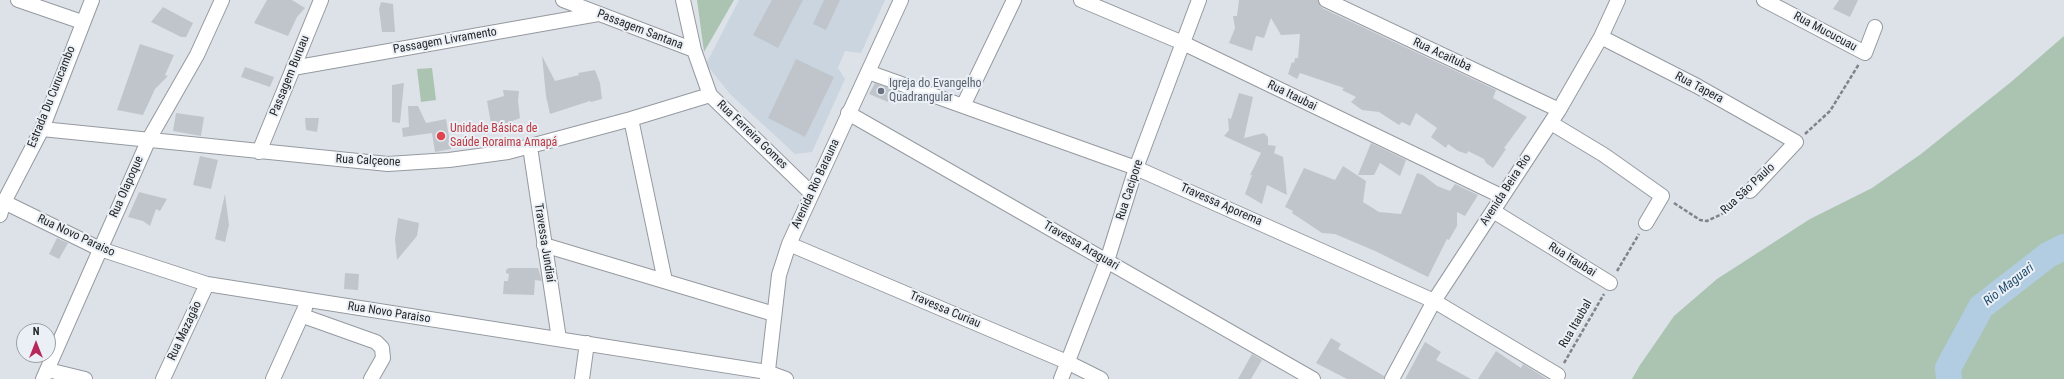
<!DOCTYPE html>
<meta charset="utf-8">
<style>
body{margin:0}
#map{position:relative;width:2064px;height:379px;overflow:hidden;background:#dde2e8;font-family:"Roboto Condensed",sans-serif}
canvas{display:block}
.north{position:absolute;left:16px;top:323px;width:40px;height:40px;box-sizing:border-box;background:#eaf0f5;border:1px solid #9b9fa3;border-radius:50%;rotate:0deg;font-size:11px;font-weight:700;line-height:16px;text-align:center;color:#242628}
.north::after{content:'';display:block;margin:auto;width:14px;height:18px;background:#b6285b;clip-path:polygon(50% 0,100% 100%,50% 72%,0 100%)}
</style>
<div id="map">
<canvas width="2064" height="379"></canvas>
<div class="north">N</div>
</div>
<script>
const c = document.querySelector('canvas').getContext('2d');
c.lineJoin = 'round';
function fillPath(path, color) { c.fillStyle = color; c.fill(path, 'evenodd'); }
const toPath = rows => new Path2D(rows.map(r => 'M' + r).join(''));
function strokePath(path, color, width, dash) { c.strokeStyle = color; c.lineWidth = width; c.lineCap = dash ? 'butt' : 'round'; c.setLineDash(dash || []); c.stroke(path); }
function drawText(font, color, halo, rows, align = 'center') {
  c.font = font + ' "Roboto Condensed",sans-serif'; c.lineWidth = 4; c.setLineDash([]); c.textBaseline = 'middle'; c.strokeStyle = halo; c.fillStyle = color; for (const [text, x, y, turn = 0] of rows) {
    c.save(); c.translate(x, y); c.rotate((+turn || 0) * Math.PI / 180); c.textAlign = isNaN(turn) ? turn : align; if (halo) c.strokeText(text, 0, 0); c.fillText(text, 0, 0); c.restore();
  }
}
fillPath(toPath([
 [739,0,885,0,861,53,845,51,838,68,845,79,812,152,795,154,730,94,706,64]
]), '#cad5df');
fillPath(toPath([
 [697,0,734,0,704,52],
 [2064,36,2064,379,1632,379,1640,365,1674,316,1717,279,1810,219,1872,188,1921,154,2011,82],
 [432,68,436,100,421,102,417,69]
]), '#aac4b1');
strokePath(toPath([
 [1949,379,1948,368,1981,307,2048,255,2064,247]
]), '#b2cce2', 26);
fillPath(toPath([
 [267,0,292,0,305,8,297,17,288,36,254,23],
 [772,0,803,0,778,48,753,35],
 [824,0,840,0,826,30,813,24],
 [1239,0,1318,0,1322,8,1496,90,1493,98,1527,117,1504,148,1506,149,1493,168,1486,163,1484,159,1468,151,1467,154,1458,151,1448,144,1446,148,1431,137,1437,128,1416,113,1410,126,1402,122,1399,125,1379,112,1362,110,1351,102,1356,97,1342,90,1344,88,1300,73,1297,79,1288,74,1292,62,1294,63,1295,58,1298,58,1300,34,1281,35,1271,18,1264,38,1256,36,1252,51,1229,43,1235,28,1233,16,1237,16],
 [1839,0,1858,0,1850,17,1833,9],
 [381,2,393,4,395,32,382,32,379,9],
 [163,7,193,23,186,37,181,37,151,22],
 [140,44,174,55,165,75,168,76,155,89,143,115,117,110],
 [542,56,555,81,579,75,578,73,595,70,600,83,602,99,591,102,590,101,550,114,546,96],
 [796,59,834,77,805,137,768,118],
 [245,67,274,77,270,87,241,77],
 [404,83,400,123,392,122,392,85],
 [875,83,893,90,888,102,869,94],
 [503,90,519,91,518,101,520,118,492,129,487,101,504,96],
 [1239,93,1253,97,1244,138,1264,133,1268,137,1268,145,1276,146,1274,153,1283,157,1287,195,1267,185,1262,204,1245,194,1252,175,1250,175,1261,153,1224,136,1229,130,1228,118,1231,119],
 [408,106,418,106,426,123,446,119,451,149,435,152,432,133,403,137,402,128,409,127],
 [176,113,204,117,201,136,173,131],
 [305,118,319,118,317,132,306,130],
 [1371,143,1406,160,1400,176,1380,163,1374,175,1358,175],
 [200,156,218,160,211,189,193,185],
 [1343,166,1366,181,1363,202,1379,212,1401,214,1417,173,1423,175,1437,186,1450,191,1455,184,1478,195,1465,216,1457,212,1457,226,1449,240,1447,239,1428,277,1375,251,1335,234,1322,233,1292,213,1293,211,1285,207,1304,168,1335,180],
 [139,192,167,199,160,211,156,209,150,226,143,221,128,217],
 [225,194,229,225,225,242,215,239],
 [398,218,419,223,417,236,397,260,395,239],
 [57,238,68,243,59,259,49,254],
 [509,268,538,268,542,281,535,280,534,295,503,294,504,281,508,281,509,274,506,273,506,270],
 [345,273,359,274,358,290,344,289],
 [1331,338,1341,344,1338,349,1384,376,1384,379,1347,379,1316,363],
 [1425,342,1441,352,1436,360,1471,379,1405,379],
 [1496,351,1521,368,1523,364,1547,379,1478,379],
 [1252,354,1262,360,1251,379,1238,379]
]), '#c0c5cb');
const minor = toPath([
 [18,0,82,22],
 [563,0,694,50],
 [683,0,694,50,710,95,812,194],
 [1081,0,1183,43,1501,196],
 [1326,0,1559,110],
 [1764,0,1865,53,1875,27],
 [1601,37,1697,86,1796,142,1750,191],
 [293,68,598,14],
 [868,72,1136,168,1434,301,1558,375],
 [963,106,1014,0],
 [848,113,1313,379],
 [631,119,665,281],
 [1551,123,1604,155,1662,196,1646,223],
 [42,129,388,164,449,160,508,152,631,119,710,95],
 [530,147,559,339],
 [259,152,321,0],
 [4,202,100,249,207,284,767,372,786,379],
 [1493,211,1610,283],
 [0,215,4,202,42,129,92,0],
 [789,244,1067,362,1101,379],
 [544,245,774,314],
 [303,316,376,342,382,348,383,358,371,379],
 [48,370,85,379],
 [43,379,149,139,197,55,222,0],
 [163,379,207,284],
 [273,379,305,308],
 [582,379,587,343],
 [767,379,779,275,789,244,901,0],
 [1061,379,1107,261,1136,168,1199,0],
 [1392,379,1434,301,1559,110,1601,37,1618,0]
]);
strokePath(minor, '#959aa0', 16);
strokePath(toPath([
 [1805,134,1830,111,1859,64],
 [1674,203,1700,220,1707,221,1728,211,1741,199],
 [1617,271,1639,234],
 [1564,363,1604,294]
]), '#808488', 2.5, [4, 2]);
strokePath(minor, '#fff', 14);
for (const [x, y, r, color] of [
 [881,91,4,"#6b7280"],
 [441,136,5,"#e0444e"]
]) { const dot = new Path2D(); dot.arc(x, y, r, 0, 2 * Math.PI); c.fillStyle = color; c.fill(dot); strokePath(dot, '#eaf0f5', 1.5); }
drawText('12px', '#242628', '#eaf0f5', [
 ["Passagem Santana",640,30,21],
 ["Rua Mucucuau",1825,32,28],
 ["Passagem Livramento",445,41,-10],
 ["Rua Acaituba",1442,55,25],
 ["Passagem Buruau",290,76,-68],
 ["Rua Tapera",1699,88,28],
 ["Rua Itaubai",1292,96,26],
 ["Estrada Du Curucambo",52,97,-68],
 ["Rua Ferreira Gomes",752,135,44],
 ["Rua Calçeone",368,161,3],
 ["Avenida Rio Barauna",816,184,-65],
 ["Rua Olapoque",127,187,-66],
 ["Rua São Paulo",1748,189,-43],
 ["Rua Cacipore",1130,190,-72],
 ["Avenida Beira Rio",1506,190,-57],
 ["Travessa Aporema",1221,205,24],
 ["Rua Novo Paraiso",76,236,25],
 ["Travessa Jundiaí",544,243,81],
 ["Travessa Araguari",1081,246,30],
 ["Rua Itaubai",1572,260,32],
 ["Travessa Curiau",945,310,23],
 ["Rua Novo Paraiso",389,313,9],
 ["Rua Itaubal",1576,324,-60],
 ["Rua Mazagão",185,331,-65]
]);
drawText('12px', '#5b616d', '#eaf0f5', [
 ["Igreja do Evangelho",889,84],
 ["Quadrangular",889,98]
], 'left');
drawText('12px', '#be3a42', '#eaf0f5', [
 ["Unidade Básica de",450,129],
 ["Saúde Roraima Amapá",450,143]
], 'left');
drawText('italic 13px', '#244f6f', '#eaf0f5', [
 ["Rio Maguari",2009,285,-38]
]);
</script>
